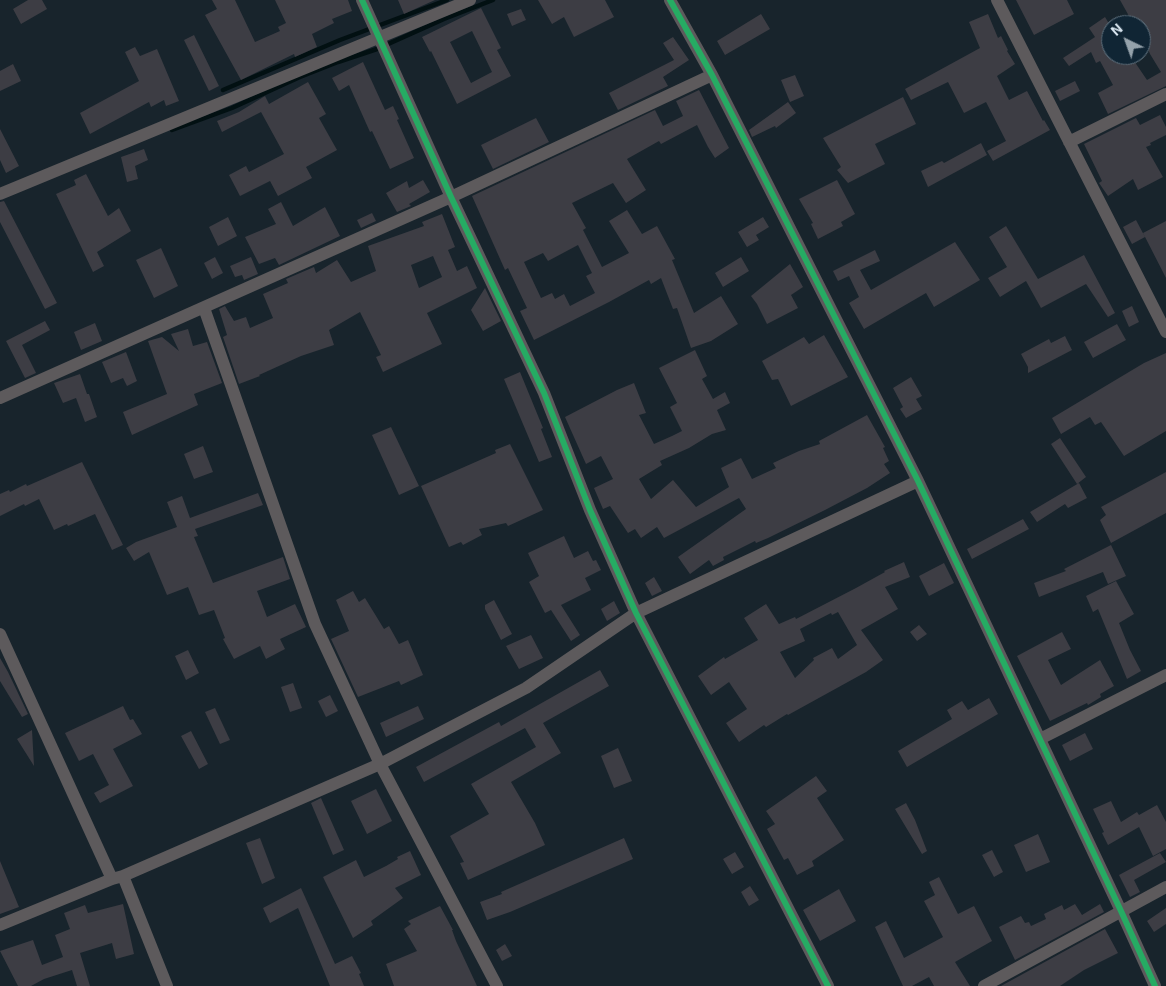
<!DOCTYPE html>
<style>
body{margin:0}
#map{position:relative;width:1166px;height:986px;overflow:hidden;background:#18242c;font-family:"Exo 2",sans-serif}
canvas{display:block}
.north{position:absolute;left:1101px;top:15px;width:50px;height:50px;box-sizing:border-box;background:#102534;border:1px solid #60727f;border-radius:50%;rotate:318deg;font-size:14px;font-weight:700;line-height:20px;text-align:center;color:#d9e6f0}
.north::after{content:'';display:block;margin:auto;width:18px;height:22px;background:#95a2ab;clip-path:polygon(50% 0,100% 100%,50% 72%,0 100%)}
</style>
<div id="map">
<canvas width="1166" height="986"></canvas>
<div class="north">N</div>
</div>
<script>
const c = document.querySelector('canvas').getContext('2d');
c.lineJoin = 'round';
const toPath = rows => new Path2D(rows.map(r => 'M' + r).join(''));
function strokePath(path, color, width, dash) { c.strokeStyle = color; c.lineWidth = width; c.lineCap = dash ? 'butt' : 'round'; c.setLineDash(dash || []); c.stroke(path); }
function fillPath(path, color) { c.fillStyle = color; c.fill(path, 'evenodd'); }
strokePath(toPath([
 [223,90,340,40,447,0],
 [172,130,232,108,300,77,338,62,377,49,444,19,493,0]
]), '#021012', 4.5);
fillPath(toPath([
 [28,0,42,0,47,9,21,24,13,9],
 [212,0,235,0,255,42,280,31,278,27,286,23,275,0,348,0,352,11,332,19,334,23,312,34,317,47,295,57,294,54,241,80,205,15,217,9],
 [398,0,435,0,404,14],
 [538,0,605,0,614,17,574,37,564,17,552,24],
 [1016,0,1067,0,1074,14,1034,35],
 [1120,0,1166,0,1166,86,1108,114,1098,93,1113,85,1100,61,1096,63,1091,52,1069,66,1063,58,1095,37,1089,28,1105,17,1111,27,1111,55,1130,55,1147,80,1161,72,1150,54,1141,31,1141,25,1134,25],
 [481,8,501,48,497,50,511,76,457,104,431,51,430,52,422,37],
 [472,31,492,72,471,83,450,42],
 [521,9,526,20,512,26,507,14],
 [761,14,770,29,725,55,717,41],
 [988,14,998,38,1001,36,1008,50,1007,51,1015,64,997,76,1009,100,1027,91,1043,121,1044,120,1050,130,993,161,987,151,1006,141,986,102,964,113,948,82,911,100,905,89,980,48,969,22],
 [194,35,219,86,209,91,184,40],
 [673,37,689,60,663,77,668,86,618,110,609,93,674,60,663,43],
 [135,47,140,56,157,49,179,101,166,106,164,100,151,107,149,102,90,134,80,113,139,81,125,52],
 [363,62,385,110,393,106,399,119,397,120,414,158,390,169,372,131,370,132,349,85,339,91,332,78],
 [13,64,21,81,0,91,0,71],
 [795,75,804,96,790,102,781,80],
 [1075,81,1080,91,1060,101,1055,91],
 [308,82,326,114,319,118,337,150,306,167,312,178,278,196,270,181,240,196,229,175,246,166,249,172,284,154,261,112,222,132,217,121,239,112,265,96,269,104],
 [699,90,729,148,715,158,708,147,697,125,661,144,659,141,627,159,646,190,626,203,613,183,572,203,586,228,583,230,602,267,629,253,609,221,627,210,642,234,657,226,675,259,672,260,694,313,721,296,738,324,711,341,691,348,677,308,673,309,661,278,651,284,649,280,609,302,534,340,520,311,527,308,508,268,505,270,472,196,655,110,663,126,683,116,676,101],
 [578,245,592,273,586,276,595,293,570,306,564,294,555,299,552,293,541,298,524,262,543,253,548,261],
 [903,97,916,124,875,144,885,164,848,183,837,170,841,167,823,138],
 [788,102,796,113,776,128,775,126,752,137,749,130],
 [1160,115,1166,127,1166,135,1150,143,1151,145,1146,147,1163,177,1138,190,1133,179,1108,196,1099,183,1102,181,1084,144,1136,118,1140,125],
 [536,118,549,142,493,169,481,145],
 [0,129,19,166,6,173,0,160],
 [981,143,987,155,928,187,921,171,942,161,944,163],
 [144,149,148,160,135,166,138,179,127,182,121,157],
 [86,174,108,216,119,208,131,231,97,252,104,266,93,272,56,194,76,185,74,180],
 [423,180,430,192,409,204,411,206,397,212,386,193,407,181,409,188],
 [837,180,855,214,841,222,843,226,818,239,811,224,813,223,799,199],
 [4,201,57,303,45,309,0,222,0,202],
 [281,202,293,226,325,207,340,236,279,265,275,258,259,264,245,237,276,224,268,209],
 [372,213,376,221,361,228,357,220],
 [442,214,455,247,448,250,457,271,467,266,477,288,427,313,442,344,383,372,376,357,381,355,360,312,329,330,334,345,301,356,259,375,260,376,239,384,223,337,227,335,219,309,225,306,234,321,246,317,250,328,273,318,263,294,288,283,286,279,314,267,316,273,337,260,351,282,376,271,368,246,424,226,422,222],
 [433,256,442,277,419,288,411,265],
 [228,217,237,236,218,246,209,227],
 [763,217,769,227,756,235,759,240,747,247,738,232],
 [1136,220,1145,237,1132,244,1123,227],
 [1166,221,1166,278,1143,233],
 [1006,226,1038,279,1084,255,1115,313,1108,317,1086,284,1041,308,1026,281,1000,297,988,278,1007,267,989,237],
 [955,242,980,280,934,307,926,293,864,329,849,303,859,297,849,276,838,281,833,271,875,250,880,261,860,270,871,290],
 [161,248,178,286,154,298,136,260],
 [215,257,223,273,212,279,204,263],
 [251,257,258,274,244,280,242,275,235,277,230,266],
 [741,257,749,271,723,287,715,273],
 [790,264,803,287,791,295,798,308,767,324,757,304,751,296],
 [485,288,501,321,483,331,471,310],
 [1132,306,1139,322,1129,327,1122,311],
 [45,321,50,330,22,345,36,373,25,378,6,341],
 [95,323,102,341,81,350,74,332],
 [1117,324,1126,340,1093,358,1084,342],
 [188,329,193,346,207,342,222,383,194,394,198,405,132,435,123,412,167,394,148,341,162,337,179,351,171,334],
 [824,335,848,377,791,406,778,379,772,380,762,361,804,337,809,344],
 [1065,336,1072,350,1028,373,1028,367,1021,354,1049,339,1051,343],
 [695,350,707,376,702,379,713,399,725,392,730,403,717,410,726,430,712,434,689,448,660,461,662,465,639,479,651,499,673,480,696,507,729,487,721,468,741,458,752,479,776,468,773,463,799,451,820,444,819,441,867,415,885,447,883,448,889,461,884,464,890,473,867,488,825,510,768,538,756,543,755,541,723,557,724,560,713,566,709,560,690,574,678,557,746,509,739,498,664,538,657,527,641,538,635,529,628,533,610,506,603,509,594,488,613,479,601,456,586,464,565,417,617,390,634,383,646,413,639,415,654,444,672,436,682,431,670,407,677,403,659,368],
 [126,352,137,381,127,386,123,378,111,383,102,362],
 [1166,353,1166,431,1124,456,1101,422,1095,425,1090,417,1061,434,1052,418,1144,363],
 [520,372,543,428,541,429,552,457,539,462,504,379],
 [80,374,87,394,89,394,97,417,85,422,76,398,63,403,54,383],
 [911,377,922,396,916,399,922,409,906,418,900,409,903,407,893,388],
 [391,427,419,486,399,495,372,435],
 [1060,438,1086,477,1077,484,1051,444],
 [510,444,543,510,508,526,506,523,479,529,482,535,463,545,461,542,449,547,421,486,496,453,495,450],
 [203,446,213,472,194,479,184,454],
 [82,462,123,545,112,550,95,514,68,526,67,524,54,530,39,499,25,506,24,504,0,516,0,494,9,490,10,492,26,484,27,486],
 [1166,472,1166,513,1111,543,1100,520,1106,515,1101,507],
 [1079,483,1087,498,1068,508,1065,504,1037,522,1030,512],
 [258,493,263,505,195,529,198,536,194,537,213,583,283,557,290,579,257,591,267,617,295,604,306,627,280,639,285,649,266,659,260,646,234,659,223,639,225,638,214,610,199,615,188,587,167,595,149,552,134,561,126,548,136,542,177,527,167,502,182,496,190,518],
 [1023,519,1029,529,972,559,967,549],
 [564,536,574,558,588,551,593,561,596,560,601,570,585,578,591,590,561,605,580,635,571,641,551,610,545,613,529,582,539,576,528,553],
 [1111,545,1126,576,1108,584,1103,572,1039,597,1034,583,1066,571,1064,569],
 [904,562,910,577,885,587,898,609,861,630,883,660,866,672,788,715,787,714,766,727,764,725,739,742,726,723,747,709,729,682,711,695,698,676,724,657,725,659,758,640,744,618,766,604,779,624,795,617,796,619,856,588,885,572,884,571],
 [838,612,857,645,838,659,832,648,813,658,814,660,795,678,780,652,805,641,800,629,831,613,832,615],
 [944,563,954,583,929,596,919,576],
 [654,577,662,591,652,596,645,583],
 [1116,581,1134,614,1119,623,1130,650,1141,671,1127,679,1098,609,1093,612,1086,596],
 [353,591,359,602,365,598,384,629,389,626,399,644,408,640,423,675,401,685,399,681,358,697,331,639,349,631,336,600],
 [494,600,512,634,501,640,485,609,485,605],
 [614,601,620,613,607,621,601,609],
 [919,625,927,634,917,641,910,632],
 [1062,632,1071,649,1048,660,1061,685,1100,660,1114,686,1100,694,1101,697,1088,705,1087,703,1050,721,1017,656],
 [531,635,543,658,519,669,506,646],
 [188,650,199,673,186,680,175,656],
 [0,658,8,672,28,714,22,717,0,681],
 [600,670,609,686,543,723,561,753,511,782,535,823,545,845,468,880,460,863,464,862,450,836,489,814,471,784,536,747,525,728,424,782,416,767,499,722,501,726],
 [293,683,302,708,290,712,281,687],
 [330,695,338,711,326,717,318,701],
 [989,698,998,714,907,767,898,751,952,719,947,710,962,701,968,710],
 [123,706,130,720,133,719,142,734,113,749,133,786,100,803,94,793,109,785,93,754,79,761,65,733],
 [418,706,424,719,386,737,380,723],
 [215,708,230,740,220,744,205,712],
 [32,730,34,766,17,739],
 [191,731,208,764,199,769,181,736],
 [1085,733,1093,749,1070,761,1062,745],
 [618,748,632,781,614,788,601,756],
 [816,776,827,791,817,798,844,840,812,861,814,866,797,875,788,858,784,860,767,829,775,824,766,811],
 [376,789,392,821,367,834,351,801],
 [321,798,344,850,333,855,311,803],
 [1111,801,1121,822,1137,812,1139,815,1157,805,1166,822,1166,849,1153,856,1139,827,1108,845,1102,833,1104,832,1093,809],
 [906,803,915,820,927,851,922,854,895,809],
 [1038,834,1050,862,1026,872,1014,845],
 [260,838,275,878,262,884,246,843],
 [624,838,633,859,510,912,487,920,480,902,502,894,501,892],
 [992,850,1003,872,994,877,982,855],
 [410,851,421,875,395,888,403,898,371,921,373,925,353,938,323,877,356,860,364,877,386,866,398,859,397,857],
 [735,852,744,867,732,874,723,859],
 [1160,853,1166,862,1134,880,1140,892,1130,897,1119,875],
 [0,861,19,907,0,914],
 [939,877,958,914,974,906,992,941,955,962,970,986,934,986,929,977,912,986,903,986,875,927,886,921,904,958,943,937,924,901,935,895,929,882],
 [750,886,759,900,749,906,741,892],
 [301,888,335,964,352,956,361,973,359,974,364,986,330,986,298,908,270,923,263,908],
 [839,889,856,921,820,941,803,910],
 [123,904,134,954,116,959,112,943,80,953,90,986,77,986,72,970,44,979,31,986,18,986,0,951,33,940,42,965,63,957,55,935,70,929,64,913,85,905,88,913],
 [1075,904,1082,915,1100,904,1104,912,1015,960,999,927,1021,916,1025,923,1029,922,1031,926,1046,919,1044,914,1062,905,1064,910],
 [440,906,453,930,452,930,456,941,477,986,394,986,386,964,417,951,404,929,411,924,408,921],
 [1166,908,1166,924,1154,932,1147,921],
 [1105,929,1118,953,1084,970,1060,986,1001,986],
 [505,944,512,956,502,961,496,950]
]), '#3d3d44');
strokePath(toPath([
 [362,0,451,197,544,393,590,510,636,613,828,986],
 [670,0,712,75,918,481,1121,911,1155,986],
 [997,0,1166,332],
 [1069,142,1166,94],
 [0,194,470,0],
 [204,308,315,624,380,764,497,986],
 [0,398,451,197,712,75],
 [0,634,112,879],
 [1040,739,1166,675],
 [123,876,167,986],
 [0,925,112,879,123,876,380,764,526,688,636,613,918,481],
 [984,986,1166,887]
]), '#5d5a5c', 12);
strokePath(toPath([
 [362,0,451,197,544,393,590,510,636,613,828,986],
 [670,0,712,75,918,481,1121,911,1155,986]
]), '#26ab63', 6);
</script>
